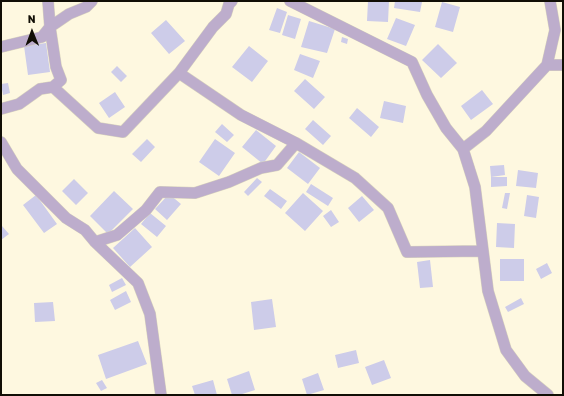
<!DOCTYPE html>
<style>
body{margin:0}
#map{position:relative;width:564px;height:396px;overflow:hidden;background:#fef8e0;font-family:Rubik,sans-serif}
canvas{display:block}
.frame{position:absolute;inset:0;border:2px solid #110e05;pointer-events:none}
.north{position:absolute;left:12px;top:12px;width:40px;height:40px;-webkit-text-stroke:3px #fef8e0;paint-order:stroke;rotate:359deg;font-size:11px;font-weight:700;line-height:16px;text-align:center;color:#110e05}
.north::after{content:'';display:block;margin:auto;width:14px;height:18px;background:#110e05;clip-path:polygon(50% 0,100% 100%,50% 72%,0 100%)}
</style>
<div id="map">
<canvas width="564" height="396"></canvas>
<div class="frame"></div>
<div class="north">N</div>
</div>
<script>
const c = document.querySelector('canvas').getContext('2d');
c.lineJoin = 'round';
function fillPath(path, color) { c.fillStyle = color; c.fill(path, 'evenodd'); }
const toPath = rows => new Path2D(rows.map(r => 'M' + r).join(''));
function strokePath(path, color, width, dash) { c.strokeStyle = color; c.lineWidth = width; c.lineCap = dash ? 'butt' : 'round'; c.setLineDash(dash || []); c.stroke(path); }
fillPath(toPath([
 [368,1,389,1,388,22,367,21],
 [395,1,422,2,420,12,394,8],
 [442,2,460,7,453,32,435,27],
 [277,8,287,12,280,33,269,30],
 [288,15,301,19,295,39,282,35],
 [396,18,415,25,406,46,387,39],
 [166,20,185,41,169,54,151,33],
 [309,21,335,29,327,53,301,47],
 [342,37,348,39,347,44,341,42],
 [46,43,50,72,28,75,24,46],
 [438,44,457,63,441,78,422,60],
 [249,46,268,61,252,82,232,67],
 [300,54,320,61,313,78,294,70],
 [117,66,127,76,121,82,111,72],
 [305,79,325,97,314,109,294,91],
 [8,83,10,93,3,95,1,84],
 [482,90,493,104,471,120,461,106],
 [115,92,125,107,109,118,99,103],
 [384,101,406,106,403,123,380,118],
 [357,108,379,127,371,137,349,118],
 [313,120,331,136,323,145,305,129],
 [222,124,234,135,227,142,215,132],
 [256,130,276,146,263,164,242,147],
 [147,139,155,147,141,162,132,154],
 [215,139,235,153,219,176,199,162],
 [299,152,320,168,308,184,287,168],
 [504,165,505,175,491,177,490,166],
 [518,170,538,173,536,188,516,186],
 [491,177,507,177,507,186,491,187],
 [257,178,262,182,248,196,244,192],
 [74,179,88,193,76,205,62,191],
 [311,184,333,198,328,206,306,192],
 [270,189,287,201,281,209,264,196],
 [114,191,133,209,108,234,90,216],
 [303,193,323,211,305,231,285,213],
 [505,193,510,193,507,209,502,208],
 [169,194,181,204,167,220,155,209],
 [36,195,57,224,44,233,23,205],
 [527,195,539,197,536,218,524,216],
 [362,196,374,210,359,222,348,208],
 [331,210,339,222,331,227,323,216],
 [150,213,166,226,157,237,141,224],
 [497,223,515,224,514,248,496,247],
 [2,226,9,234,1,240,1,227],
 [135,228,152,247,130,267,113,248],
 [500,259,524,259,524,281,500,281],
 [430,260,433,287,420,288,417,262],
 [547,263,552,273,541,279,536,269],
 [122,278,126,285,112,292,109,285],
 [126,291,131,302,115,310,110,300],
 [521,298,524,304,508,312,505,307],
 [272,299,276,327,254,330,251,302],
 [53,302,55,321,35,322,34,303],
 [138,341,147,364,106,379,98,355],
 [356,350,359,363,338,368,335,355],
 [384,360,391,378,372,385,365,367],
 [249,371,255,390,239,395,232,395,227,379],
 [318,373,324,390,307,395,302,379],
 [102,380,107,388,101,391,96,383],
 [213,380,217,395,195,395,192,386]
]), '#cdcce9');
const street = toPath([
 [290,1,412,62,427,95,446,128,463,149,475,187,488,291,506,350,525,376,548,395],
 [1,47,42,37,50,27,48,1],
 [547,65,563,65],
 [179,73,241,115,296,143,355,178,388,208,407,252,481,251],
 [53,87,61,80,56,67,50,27,69,14,86,7,92,1],
 [1,109,19,104,40,89,53,87,98,128,123,132,179,73,213,27,226,14,229,4,232,1],
 [1,142,17,169,66,218,85,230,95,242,138,283,150,314,161,395],
 [463,149,486,131,547,65,555,30,550,1],
 [95,242,117,235,146,210,160,192,195,193,229,182,261,168,277,165,296,143]
]);
strokePath(street, '#d8d3bd', 12);
strokePath(street, '#bdadcc', 11);
</script>
